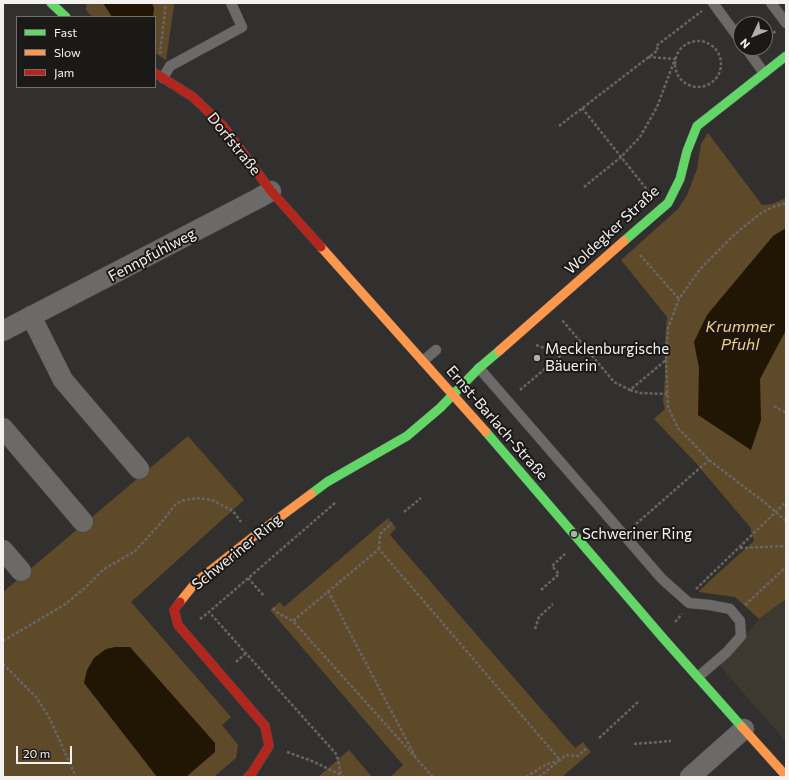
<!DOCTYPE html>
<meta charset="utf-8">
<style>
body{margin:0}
#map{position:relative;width:789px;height:780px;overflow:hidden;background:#32302e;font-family:Commissioner,sans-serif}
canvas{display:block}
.frame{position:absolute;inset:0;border:4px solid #f4f2f0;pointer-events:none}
.legend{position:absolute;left:16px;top:16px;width:140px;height:72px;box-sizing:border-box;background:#1a1917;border:1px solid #71706e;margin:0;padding:5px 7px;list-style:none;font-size:12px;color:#f4f2f0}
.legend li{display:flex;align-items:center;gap:8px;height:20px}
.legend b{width:20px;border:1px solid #71706e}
.north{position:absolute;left:733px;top:16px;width:40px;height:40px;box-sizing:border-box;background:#1a1917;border:1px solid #71706e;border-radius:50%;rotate:226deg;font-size:11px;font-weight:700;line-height:16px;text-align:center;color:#f4f2f0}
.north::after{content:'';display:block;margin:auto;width:14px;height:18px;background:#b0aeac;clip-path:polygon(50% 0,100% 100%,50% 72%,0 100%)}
.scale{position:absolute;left:16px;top:746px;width:56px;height:18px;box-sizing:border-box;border:2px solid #f4f2f0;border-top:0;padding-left:5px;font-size:12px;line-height:14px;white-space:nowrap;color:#f4f2f0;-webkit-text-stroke:3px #1a1917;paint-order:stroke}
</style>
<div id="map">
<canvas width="789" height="780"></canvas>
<div class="frame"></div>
<ul class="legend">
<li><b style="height:5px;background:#63d668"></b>Fast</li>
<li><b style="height:5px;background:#ff974d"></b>Slow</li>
<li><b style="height:5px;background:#b3261e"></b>Jam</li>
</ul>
<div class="north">N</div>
<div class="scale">20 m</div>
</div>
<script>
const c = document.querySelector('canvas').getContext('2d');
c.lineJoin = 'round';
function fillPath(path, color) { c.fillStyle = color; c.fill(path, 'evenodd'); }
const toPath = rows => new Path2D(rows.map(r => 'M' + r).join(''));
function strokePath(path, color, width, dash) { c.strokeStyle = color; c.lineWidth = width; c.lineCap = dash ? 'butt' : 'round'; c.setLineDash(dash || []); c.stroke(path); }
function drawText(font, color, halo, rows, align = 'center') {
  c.font = font + ' Commissioner,sans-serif'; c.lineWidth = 4; c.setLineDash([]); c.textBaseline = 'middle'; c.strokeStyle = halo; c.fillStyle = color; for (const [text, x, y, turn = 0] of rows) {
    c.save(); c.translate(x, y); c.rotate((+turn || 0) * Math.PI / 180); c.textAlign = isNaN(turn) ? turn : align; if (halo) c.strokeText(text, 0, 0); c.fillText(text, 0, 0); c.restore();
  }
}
fillPath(toPath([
 [786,599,786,742,720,666,759,619]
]), '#3d3830');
fillPath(toPath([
 [87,3,173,3,174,6,166,60,155,53,155,17,94,17,90,15,86,10],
 [708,133,762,205,772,204,786,198,786,599,759,619,735,597,698,592,716,575,754,541,750,527,694,461,654,419,665,409,663,401,665,378,665,342,667,317,621,260,678,209,687,195,697,169,701,144],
 [188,436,244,500,131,602,231,717,222,725,238,745,236,758,214,777,3,777,3,592],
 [388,518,396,528,390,535,575,748,583,742,591,752,562,777,390,777,403,765,270,610,280,602,284,607],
 [349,750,372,777,318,777]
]), '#5e4929');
fillPath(toPath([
 [103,3,152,3,154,8,153,17,112,17],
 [786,228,786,330,760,379,761,420,751,450,698,415,699,368,694,342,707,315,773,236],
 [115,647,130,647,215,743,215,752,186,777,157,777,84,683,87,670,94,658,106,649]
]), '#211504');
const lane = toPath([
 [713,3,741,41],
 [771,3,786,23],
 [746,48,764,73],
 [163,78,170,66,242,27,231,3],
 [423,361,436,350],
 [479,368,662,579,689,603,710,605,730,609,740,621,741,636,727,652,698,677]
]);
const street = toPath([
 [31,316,63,380,139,469],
 [3,331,259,198,271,191],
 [3,428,83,522],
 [3,550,21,571],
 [690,777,744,729]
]);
const fast = toPath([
 [51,3,66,17],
 [624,241,668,203,680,179,687,151,697,126,786,56],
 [486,432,663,638,742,727],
 [311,494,327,482,407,436,440,408,479,368,499,351]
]);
const slow = toPath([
 [321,247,486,432],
 [499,351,624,241],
 [180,602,196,582,253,537,311,494],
 [742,727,786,776]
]);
const jam = toPath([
 [155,73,193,97,223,126,271,191,321,247],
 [180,602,174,610,178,625,265,726,269,746,252,773,248,777]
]);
strokePath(lane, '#4e4c4a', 11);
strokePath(street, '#4e4c4a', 21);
strokePath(fast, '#4e4c4a', 10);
strokePath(slow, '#4e4c4a', 10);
strokePath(jam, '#4e4c4a', 10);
strokePath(toPath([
 [765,39,776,31],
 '675 64a23 23 0 1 1 46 0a23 23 0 1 1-46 0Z',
 [160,54,166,3],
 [582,108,649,192],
 [559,126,658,50,656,46,702,11],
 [584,187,621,157,640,137,657,107,675,59,648,57],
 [640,255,679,299],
 [579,340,614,382,630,390,666,360,668,328,679,299,701,268,735,234,761,213,773,207,786,203],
 [536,345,561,354],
 [666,360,668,407,678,428,709,460,764,502,786,521],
 [520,390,579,340,562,320],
 [630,390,640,393,667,394],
 [774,406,786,413],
 [335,503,209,612,337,755,341,775],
 [404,512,421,498],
 [636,524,709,460],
 [740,548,786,546],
 [379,549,380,534,392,523],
 [248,578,264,596],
 [696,589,786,502],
 [541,590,559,574,552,566,565,554],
 [328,591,416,758],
 [745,605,786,567],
 [273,608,278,613,293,621],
 [200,619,209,612],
 [675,622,682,614],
 [535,629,539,617,553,604],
 [3,641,64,605,85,588,104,569,134,552,161,523,175,505,181,501,197,498,212,500,233,511,241,522],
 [236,662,246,653],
 [3,664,36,697,49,717,76,777],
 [599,738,639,701],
 [634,744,671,741],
 [287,752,312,761,341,775,343,777],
 [433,777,293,621,379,549,560,760,545,765,526,777],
 [539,777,566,755,578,756,587,748]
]), '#676664', 2.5, [3, 2]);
strokePath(lane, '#6b6a69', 10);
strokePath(street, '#6b6a69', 20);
strokePath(fast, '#63d668', 9);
strokePath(slow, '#ff974d', 9);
strokePath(jam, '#b3261e', 9);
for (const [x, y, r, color] of [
 [537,358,4,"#b0aeac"],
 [574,534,4,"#b0aeac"]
]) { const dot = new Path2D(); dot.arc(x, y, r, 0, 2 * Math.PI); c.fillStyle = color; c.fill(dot); strokePath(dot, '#1a1917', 1.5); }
drawText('15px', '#f4f2f0', '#1a1917', [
 ["Dorfstraße",234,144,51],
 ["Woldegker Straße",612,230,-43],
 ["Fennpfuhlweg",152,255,-28],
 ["Ernst-Barlach-Straße",497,423,49],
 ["Schweriner Ring",237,552,-39]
]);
drawText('15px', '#f4f2f0', '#1a1917', [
 ["Mecklenburgische",545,349],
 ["Bäuerin",545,366],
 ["Schweriner Ring",582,534]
], 'left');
drawText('italic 16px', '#fdcd84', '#1a1917', [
 ["Krummer",740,327],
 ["Pfuhl",740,345]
]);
</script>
